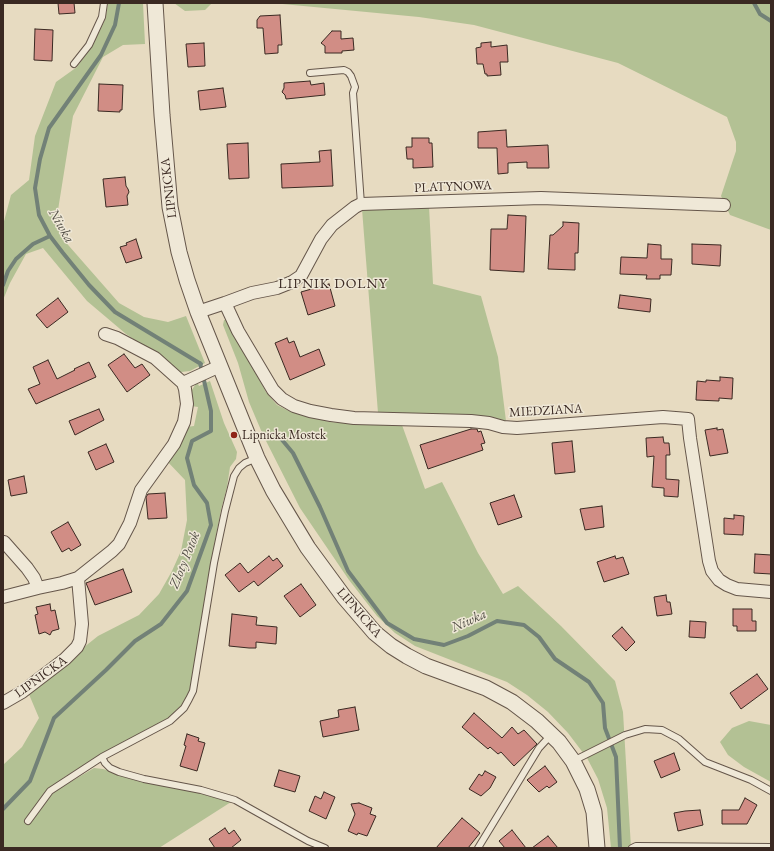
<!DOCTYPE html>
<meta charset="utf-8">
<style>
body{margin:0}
#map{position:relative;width:774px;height:851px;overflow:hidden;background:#e7dbc1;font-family:"EB Garamond",serif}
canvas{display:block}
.frame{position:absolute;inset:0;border:4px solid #3a2922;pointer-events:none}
</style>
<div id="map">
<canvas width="774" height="851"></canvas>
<div class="frame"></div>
</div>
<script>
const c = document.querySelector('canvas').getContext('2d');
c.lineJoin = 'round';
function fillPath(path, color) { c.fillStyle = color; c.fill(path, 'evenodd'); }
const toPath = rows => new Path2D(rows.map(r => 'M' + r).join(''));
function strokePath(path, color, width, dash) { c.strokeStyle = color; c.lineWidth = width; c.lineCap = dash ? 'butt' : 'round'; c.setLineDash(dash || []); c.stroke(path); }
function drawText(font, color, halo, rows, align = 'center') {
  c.font = font + ' "EB Garamond",serif'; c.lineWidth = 3; c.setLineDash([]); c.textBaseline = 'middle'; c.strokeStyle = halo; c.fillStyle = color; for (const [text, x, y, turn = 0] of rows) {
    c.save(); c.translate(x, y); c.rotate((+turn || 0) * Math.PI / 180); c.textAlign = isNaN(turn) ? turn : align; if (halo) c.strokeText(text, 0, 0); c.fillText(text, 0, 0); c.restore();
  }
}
fillPath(toPath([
 [108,3,143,3,145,44,123,45,103,57,73,116,58,210,62,238,119,303,144,317,168,322,186,316,205,363,190,371,181,372,126,334,87,301,43,248,26,254,10,283,3,300,3,225,11,195,29,180,35,136,56,82,77,67,92,46,105,20],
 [174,3,212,3,205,10,185,11],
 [272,3,771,3,771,230,730,215,721,196,736,151,736,142,727,117,618,63,474,25,419,17],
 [429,206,433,284,481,296,498,357,506,421,471,416,378,413,362,209],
 [224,320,227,320,266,392,277,405,289,411,330,422,355,424,402,425,425,489,442,482,478,553,503,594,518,586,561,626,615,681,623,712,631,848,611,848,607,808,598,779,587,758,568,733,548,712,527,695,507,682,415,646,395,633,377,616,349,580,300,508,263,435,249,402,238,363,223,325],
 [210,381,224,423,237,452,236,459,230,467,227,487,221,510,207,583,191,689,183,705,177,712,161,724,97,757,63,778,62,787,94,768,103,769,142,781,177,787,231,802,159,848,3,848,3,765,22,747,39,718,28,692,98,636,139,615,159,594,172,571,181,551,187,520,185,480,166,460,186,427,194,426,198,407,191,406,190,393,197,382,199,386],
 [749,721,771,725,771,782,744,767,728,755,720,742,732,728]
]), '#b3c194');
strokePath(toPath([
 [119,3,115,25,101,55,49,128,40,159,35,188,39,215,50,236,63,253,89,285,115,312,201,364],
 [754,3,760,14,771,21],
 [3,285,8,271,16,259,33,244,50,236],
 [278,435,293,453,320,507,348,571,387,623,414,639,444,645,468,636,497,621,524,625,539,637,555,659,589,682,603,703,605,728,616,757,620,848],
 [3,809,30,781,54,718,106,670,135,641,161,624,187,591,211,525,207,503,194,485,187,458,192,441,211,431,211,411,200,363]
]), '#728177', 4);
const building = toPath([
 [58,3,74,3,75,13,59,14,58,3],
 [280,15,282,45,278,45,278,53,265,54,263,28,257,28,257,20,260,16,280,15],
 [35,29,53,30,52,61,34,60,35,29],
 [332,31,341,31,341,39,353,38,354,50,342,51,342,53,325,53,325,46,321,43,332,31],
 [491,42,491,47,507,45,508,62,500,62,501,75,487,76,487,74,485,74,483,64,477,64,476,48,481,47,481,43,491,42],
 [204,43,205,66,188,67,186,44,204,43],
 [310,81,311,85,324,83,325,95,286,99,285,95,282,92,284,88,284,83,310,81],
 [99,84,123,85,122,110,120,110,120,112,98,111,99,84],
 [223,88,226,107,200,110,198,91,223,88],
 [506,130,507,147,548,145,549,168,527,168,527,162,508,163,508,173,498,174,497,148,478,148,478,132,506,130],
 [412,138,429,138,429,143,432,143,433,167,413,168,413,159,407,159,406,147,412,147,412,138],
 [248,143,249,178,229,179,227,144,248,143],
 [331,150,333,186,282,188,281,164,320,162,319,151,331,150],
 [125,177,126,186,128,189,129,192,127,196,128,205,106,207,103,179,125,177],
 [508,215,526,216,524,272,490,270,491,229,507,229,508,215],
 [563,222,579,223,578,253,575,253,575,270,548,269,550,235,553,235,563,226,563,222],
 [136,239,142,258,126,263,120,247,127,245,126,243,136,239],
 [648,244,661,245,661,259,672,259,671,275,660,275,660,279,646,279,647,275,620,274,621,257,647,258,648,244],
 [692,244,721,245,720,266,692,264,692,244],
 [329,284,335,306,308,315,301,292,329,284],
 [620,295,651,299,650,312,618,308,620,295],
 [58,298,68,312,47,328,36,315,58,298],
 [287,338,289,343,294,341,300,357,319,349,325,365,290,380,275,343,287,338],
 [124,354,135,368,142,364,150,375,127,392,108,365,124,354],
 [48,360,57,379,75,370,74,369,89,362,96,377,36,404,28,389,40,384,33,367,48,360],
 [720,377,733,378,732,399,719,398,719,401,696,400,697,381,706,382,706,380,720,381,720,377],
 [99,409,104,420,75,435,69,421,99,409],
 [717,428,717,430,723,429,728,453,710,456,705,430,717,428],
 [471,429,477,429,478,432,481,431,485,443,481,444,483,450,428,469,420,445,471,429],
 [663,437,664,443,669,443,670,455,666,455,666,479,679,480,678,497,664,496,664,488,652,487,654,456,647,457,646,438,663,437],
 [572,441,575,472,555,474,552,443,572,441],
 [106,444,114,462,96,470,88,452,106,444],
 [24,476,27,493,11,496,8,480,24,476],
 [165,493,167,518,148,519,146,497,148,494,165,493],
 [514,495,522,517,498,525,490,503,514,495],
 [602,506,604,527,585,530,580,509,602,506],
 [734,515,744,516,743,535,724,534,724,518,734,519,734,515],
 [68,522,81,545,71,551,69,548,62,552,51,532,68,522],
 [755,554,771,555,771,574,754,573,755,554],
 [269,556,273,561,277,558,283,566,258,586,254,581,239,592,225,575,240,563,248,573,269,556],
 [615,556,616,559,623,557,629,574,604,582,597,562,615,556],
 [123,569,132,592,95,605,86,583,123,569],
 [301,584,316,605,300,617,284,596,301,584],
 [666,595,667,602,670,602,672,614,657,616,654,597,666,595],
 [50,604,51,611,55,610,59,629,52,631,50,635,45,632,39,634,35,615,38,614,36,607,50,604],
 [733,609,752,609,752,621,756,621,756,631,737,631,737,626,733,626,733,609],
 [232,614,257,617,256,625,277,627,276,644,256,642,256,648,249,648,229,646,232,614],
 [690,621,706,622,705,638,689,637,690,621],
 [622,627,635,642,626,651,612,636,622,627],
 [757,674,768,689,741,709,730,693,757,674],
 [355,707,359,730,323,737,320,721,339,717,338,710,355,707],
 [474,713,502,738,512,727,518,734,524,730,537,744,514,766,501,752,498,754,490,747,488,749,462,727,474,713],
 [187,734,199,738,198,741,205,743,197,771,180,766,186,746,184,745,187,734],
 [674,753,680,770,661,778,654,761,674,753],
 [545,766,557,782,549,788,547,786,539,792,527,780,545,766],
 [279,770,300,776,295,792,274,786,279,770],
 [485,771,496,777,490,788,481,796,469,789,479,774,482,776,485,771],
 [324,792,335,797,326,819,309,811,315,796,321,799,324,792],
 [745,798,757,805,747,824,722,824,722,810,739,810,745,798],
 [359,803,372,808,370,814,376,816,367,836,358,833,357,835,348,831,355,814,351,804,359,803],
 [700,810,703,825,678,831,674,813,685,811,700,810],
 [462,818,480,833,468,848,436,848,462,818],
 [225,828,229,834,234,830,241,840,231,848,215,848,209,839,225,828],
 [512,830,526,848,505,848,499,841,512,830],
 [548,836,558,848,532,848,548,836]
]);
fillPath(building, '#d18d85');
strokePath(building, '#3a2922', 1);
const service = toPath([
 [74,64,89,45,102,17,104,3],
 [310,73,344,70,348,72,351,76,355,87,353,93,361,204],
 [257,458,245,463,239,468,234,476,225,511,214,563,193,691,189,699,184,708,170,721,102,757,105,763,110,768,119,772,144,779,201,790,235,800,308,841,325,848],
 [573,761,625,735,645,729,662,730,679,739,705,762,751,780,771,791],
 [28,821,50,791,102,757],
 [478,848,539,748,551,735],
 [632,848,636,846,771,847]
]);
const minor = toPath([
 [225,303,252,293,277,288,292,282,301,276,321,239,332,225,355,207,361,204,541,198,724,205],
 [198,312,225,303,238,331,273,390,282,399,294,406,310,411,331,415,354,418,471,421,489,423,503,427,517,428,663,417,688,419,690,438,709,561,712,571,719,580,727,585,737,589,771,592],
 [183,383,220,366],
 [38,588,62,583,78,578],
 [3,597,38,588,34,578,27,568,4,542],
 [3,703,22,692,65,659,77,647,80,641,82,624,78,578,112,551,119,544,130,523,141,490,174,444,184,422,187,404,185,389,183,383,155,358,117,338,105,334]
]);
const tertiary = toPath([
 [155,3,162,115,170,207,179,252,187,280,198,312,257,458,273,490,308,548,344,597,375,633,391,646,407,656,426,666,486,688,512,702,537,721,559,742,573,761,587,789,594,812,597,848]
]);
strokePath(service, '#65564a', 8);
strokePath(minor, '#65564a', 14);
strokePath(tertiary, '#65564a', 17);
strokePath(service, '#efe8d7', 6);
strokePath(minor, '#efe8d7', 12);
strokePath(tertiary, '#efe8d7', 15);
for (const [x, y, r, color] of [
 [234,435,4,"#8f2418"]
]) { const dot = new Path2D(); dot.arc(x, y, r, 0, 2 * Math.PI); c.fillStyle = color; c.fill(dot); strokePath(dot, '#efe8d7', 1.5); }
drawText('13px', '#3a2922', '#efe8d7', [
 ["PLATYNOWA",453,187,-2],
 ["LIPNICKA",169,188,-97],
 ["MIEDZIANA",546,411,-3],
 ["LIPNICKA",359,613,49],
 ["LIPNICKA",41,677,-36]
]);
drawText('13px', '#3a2922', '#efe8d7', [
 ["Lipnicka Mostek",242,435]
], 'left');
drawText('italic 14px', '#514e45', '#efe8d7', [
 ["Niwka",61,226,60],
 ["Złoty Potok",185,560,-68],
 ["Niwka",469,621,-24]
]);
c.letterSpacing = '1px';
drawText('14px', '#3a2922', '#efe8d7', [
 ["LIPNIK DOLNY",333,284]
]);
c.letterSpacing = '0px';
</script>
